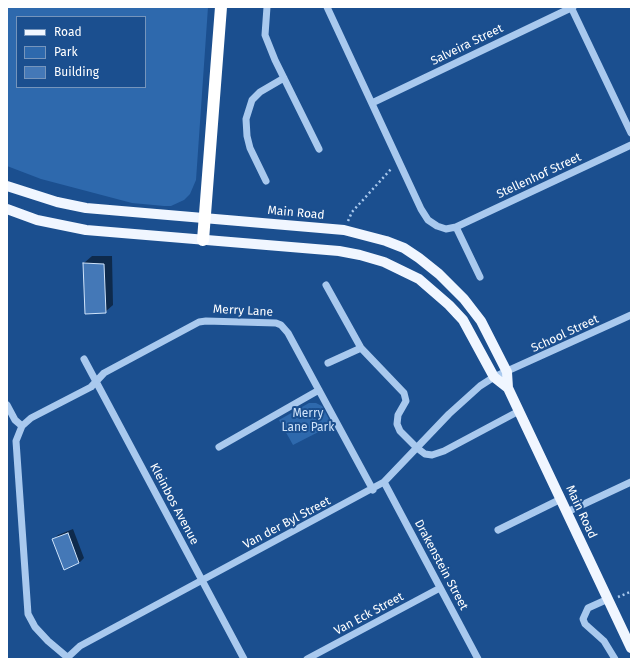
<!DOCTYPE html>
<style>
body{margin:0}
#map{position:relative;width:638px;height:666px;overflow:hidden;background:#1b4f8f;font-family:"Fira Sans",sans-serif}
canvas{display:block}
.frame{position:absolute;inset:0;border:8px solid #fff;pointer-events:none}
.legend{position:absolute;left:16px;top:16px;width:130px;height:72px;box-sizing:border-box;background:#1b4f8f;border:1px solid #7695bc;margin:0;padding:5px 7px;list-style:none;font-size:12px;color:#fff}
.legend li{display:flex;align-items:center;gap:8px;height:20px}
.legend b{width:20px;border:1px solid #7695bc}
</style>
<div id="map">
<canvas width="638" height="666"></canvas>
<div class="frame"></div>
<ul class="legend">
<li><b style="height:5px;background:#f0f6ff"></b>Road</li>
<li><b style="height:11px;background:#2e69ad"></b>Park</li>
<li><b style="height:11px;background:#4478b7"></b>Building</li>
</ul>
</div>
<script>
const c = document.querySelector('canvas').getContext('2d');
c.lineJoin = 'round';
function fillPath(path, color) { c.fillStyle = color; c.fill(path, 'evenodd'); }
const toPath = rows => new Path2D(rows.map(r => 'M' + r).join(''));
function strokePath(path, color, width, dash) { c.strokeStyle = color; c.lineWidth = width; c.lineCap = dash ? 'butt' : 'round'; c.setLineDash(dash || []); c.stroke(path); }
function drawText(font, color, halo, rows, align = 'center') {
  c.font = font + ' "Fira Sans",sans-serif'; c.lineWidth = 4; c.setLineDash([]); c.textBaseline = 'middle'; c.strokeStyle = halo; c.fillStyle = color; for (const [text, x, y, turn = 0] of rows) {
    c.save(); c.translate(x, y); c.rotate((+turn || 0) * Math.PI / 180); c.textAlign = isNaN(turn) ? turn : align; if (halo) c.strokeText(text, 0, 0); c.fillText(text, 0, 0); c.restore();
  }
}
fillPath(toPath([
 [7,7,208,7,196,180,190,194,184,200,171,206,164,206,132,203,41,179,7,166],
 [17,17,145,17,145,87,17,87],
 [309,403,316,403,322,406,332,425,293,445,279,420]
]), '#2e69ad');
fillPath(toPath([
 [92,256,112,256,113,305,105,312,84,263],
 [73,529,84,558,79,563,53,540,58,535]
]), '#0007');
const building = toPath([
 [83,263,104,264,106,313,85,314,83,263],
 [68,533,79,563,64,570,52,539,68,533]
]);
fillPath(building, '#4478b7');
strokePath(building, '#cfe3fa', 1);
strokePath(toPath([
 [348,221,352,212,392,168],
 [618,597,630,592,631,594]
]), '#a9c9ee', 2.5, [2, 3]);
strokePath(toPath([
 [267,7,265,35,275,60,319,149],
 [327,7,421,209,428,220,437,226,446,229,456,227,631,145],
 [571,7,631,133],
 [372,103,573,7],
 [266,181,250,148,247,136,246,119,252,100,260,92,284,78],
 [456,227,480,277],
 [326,285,361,348,404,393,406,401,398,415,397,424,400,431,417,448,425,454,432,455,444,451,519,411],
 [84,359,244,659],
 [328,363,361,348],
 [7,405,15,420,22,426],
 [219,447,319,390],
 [384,482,478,659],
 [567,512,631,482],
 [498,530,561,499],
 [608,599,588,608,583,619,585,624,604,641,615,659],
 [67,657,48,641,35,627,28,614,16,441,22,426,31,418,91,387,104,373,199,322,206,321,276,323,281,325,288,333,373,490],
 [66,659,80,646,384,482,449,414,480,386,494,377,631,315],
 [307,659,440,588]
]), '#a9c9ee', 7);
strokePath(toPath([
 [7,186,57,202,86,208,344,230,386,241,404,248,419,258,439,274,464,299,481,321,507,372,508,388],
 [7,209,37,220,86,230,339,251,360,255,384,262,419,279,449,305,463,320,494,377,508,388,631,648]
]), '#f0f6ff', 10);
strokePath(toPath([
 [203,240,221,7]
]), '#fff', 12);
drawText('12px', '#fff', '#1b4f8f', [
 ["Salveira Street",467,45,-26],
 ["Stellenhof Street",539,176,-25],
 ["Main Road",296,213,5],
 ["Merry Lane",243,311,3],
 ["School Street",565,334,-25],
 ["Kleinbos Avenue",174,504,62],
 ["Main Road",581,512,65],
 ["Van der Byl Street",287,523,-28],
 ["Drakenstein Street",441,565,62],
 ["Van Eck Street",369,614,-28]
]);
drawText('12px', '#cfe3fa', '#1b4f8f', [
 ["Merry",308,414],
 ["Lane Park",308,428]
]);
</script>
